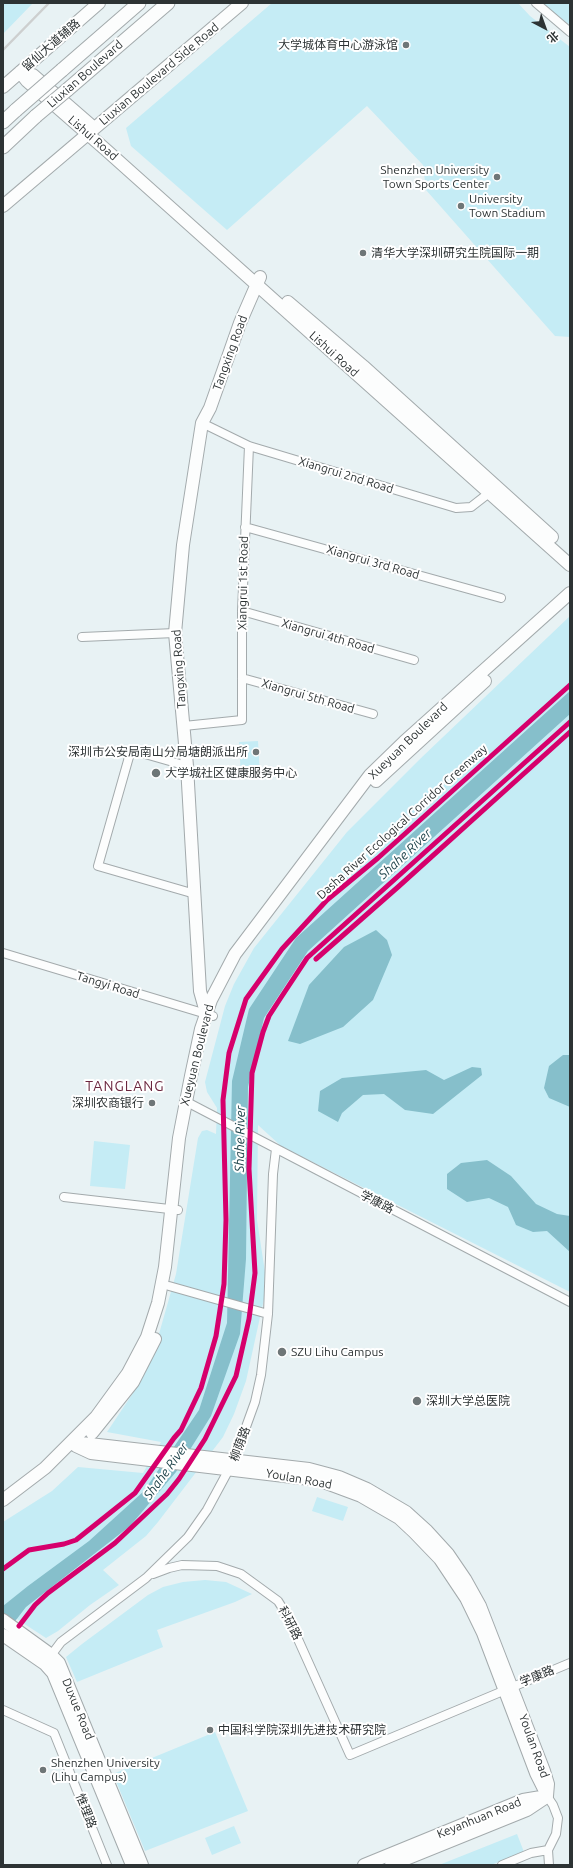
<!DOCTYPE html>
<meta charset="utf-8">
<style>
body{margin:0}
#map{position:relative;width:573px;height:1868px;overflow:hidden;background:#e8f2f4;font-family:Ubuntu,"Noto Sans SC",sans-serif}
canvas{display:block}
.frame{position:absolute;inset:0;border:4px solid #2d3334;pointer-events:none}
.north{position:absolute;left:525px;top:8px;width:40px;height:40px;-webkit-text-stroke:3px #fff;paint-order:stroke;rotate:139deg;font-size:11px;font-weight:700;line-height:16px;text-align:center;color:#2d3334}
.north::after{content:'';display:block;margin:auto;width:14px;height:18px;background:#2d3334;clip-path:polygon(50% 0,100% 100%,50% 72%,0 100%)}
</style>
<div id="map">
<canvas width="573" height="1868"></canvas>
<div class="frame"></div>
<div class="north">北</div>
</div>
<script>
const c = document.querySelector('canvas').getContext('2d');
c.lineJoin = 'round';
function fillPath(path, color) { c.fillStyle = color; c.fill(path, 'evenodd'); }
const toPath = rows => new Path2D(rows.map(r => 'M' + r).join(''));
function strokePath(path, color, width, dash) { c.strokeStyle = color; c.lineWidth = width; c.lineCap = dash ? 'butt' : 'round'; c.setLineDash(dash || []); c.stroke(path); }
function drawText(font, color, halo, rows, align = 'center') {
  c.font = font + ' Ubuntu,"Noto Sans SC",sans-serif'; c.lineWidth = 4; c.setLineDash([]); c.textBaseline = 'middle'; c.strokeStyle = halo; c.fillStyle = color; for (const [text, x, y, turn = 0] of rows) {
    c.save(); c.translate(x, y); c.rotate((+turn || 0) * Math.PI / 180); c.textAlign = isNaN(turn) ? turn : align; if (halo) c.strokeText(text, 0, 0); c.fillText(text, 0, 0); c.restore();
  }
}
fillPath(toPath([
 [3,3,33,3,3,34],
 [272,3,518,3,530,16,570,47,570,337,555,336,426,190,423,165,367,106,227,230,131,146,126,128],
 [542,3,570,3,570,25,546,7],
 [570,616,570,1292,281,1146,258,1125,257,1220,265,1272,264,1299,246,1381,234,1414,223,1437,158,1522,146,1536,103,1570,119,1585,90,1605,58,1631,46,1638,3,1610,3,1522,52,1491,78,1467,143,1473,161,1442,107,1432,139,1384,153,1355,176,1274,198,1138,202,1131,207,1130,216,1134,217,1108,207,1092,205,1082,225,1006,234,984,254,948,347,832,421,758],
 [258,741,260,775,241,776,239,742],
 [94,1141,130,1145,125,1189,90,1186],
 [317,1497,348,1507,343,1521,312,1511],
 [205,1580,226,1582,252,1594,235,1602,157,1630,163,1647,77,1682,66,1657,82,1644,148,1595,163,1587,183,1582],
 [215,1732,248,1811,145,1851,113,1774],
 [234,1826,241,1843,212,1855,205,1838],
 [517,1834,524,1852,491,1865,439,1865]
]), '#c5ecf5');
fillPath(toPath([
 [570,691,570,714,308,951,264,1018,248,1087,246,1259,240,1334,211,1416,176,1472,130,1526,26,1607,3,1637,3,1606,28,1586,89,1541,144,1491,199,1410,227,1323,232,1081,249,1009,296,938],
 [376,930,387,940,392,955,373,1000,343,1027,300,1044,288,1041,309,985,344,947],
 [563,1055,570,1055,570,1107,549,1098,544,1088,549,1066],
 [472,1067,481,1068,482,1075,433,1114,405,1110,384,1094,363,1095,342,1113,338,1122,318,1111,320,1091,342,1078,426,1070,444,1080],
 [487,1160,511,1176,536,1204,557,1214,570,1216,570,1252,547,1231,533,1232,516,1225,508,1207,489,1198,467,1202,447,1189,447,1174,461,1163]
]), '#86bfcb');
const street = toPath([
 [536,3,570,32],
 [202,423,249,446,456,508,471,507,489,493],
 [245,527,501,598],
 [242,611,414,660],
 [82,637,175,633],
 [242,678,373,714],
 [184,726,242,720,242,611,249,446],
 [187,766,131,750,98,866,195,894],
 [3,953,213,1016],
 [185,1101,570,1302],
 [64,1197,178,1210],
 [169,1286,268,1314],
 [153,1574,169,1568,182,1565,217,1566,241,1574,278,1601,288,1617,350,1755,570,1663],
 [49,1658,61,1642,146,1578,188,1537,207,1510,234,1460,255,1402,261,1375,268,1314,273,1174,276,1149],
 [3,1710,54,1733,107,1865],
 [547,1796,553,1805,558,1818,556,1834,548,1850,549,1865],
 [502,1865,531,1853,548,1850]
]);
const secondary = toPath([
 [20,72,27,81,105,149,570,565],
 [20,72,33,75,94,128],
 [3,87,99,3],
 [3,206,242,3],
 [288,302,363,366,552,537],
 [376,781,485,681],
 [207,1016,200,991,187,766,175,633,183,545,202,423,210,408,240,323,260,277],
 [92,1433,133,1382,155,1339],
 [72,1442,309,1469,339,1477,367,1489,406,1512,427,1531,448,1554,465,1579,480,1606,544,1771,548,1784,547,1796],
 [76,1446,91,1453,318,1480,361,1496,399,1518,414,1532,440,1559,466,1598,483,1633,536,1773,545,1791],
 [3,1500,45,1468,96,1417,128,1373,147,1337,158,1303,165,1267,179,1138,191,1076,201,1029,211,1000,235,954,370,775,404,742,570,593],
 [3,1620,50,1654,59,1663,142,1865],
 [3,1635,45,1664,53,1673,132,1865],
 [364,1865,523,1800,547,1796],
 [391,1865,527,1810,545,1798]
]);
const primary = toPath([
 [62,70,139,3],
 [67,90,168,3],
 [3,122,16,110],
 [3,147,36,116]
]);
strokePath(street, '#a3aaac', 10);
strokePath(secondary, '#a3aaac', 14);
strokePath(primary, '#a3aaac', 15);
strokePath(street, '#fcfdfd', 8);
strokePath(secondary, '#fcfdfd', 12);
strokePath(primary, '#fcfdfd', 13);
strokePath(toPath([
 [3,50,49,3]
]), '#cdcfcf', 2.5);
const primaryBridge = toPath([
 [16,110,62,70],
 [36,116,67,90]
]);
strokePath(primaryBridge, '#a3aaac', 15, []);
strokePath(primaryBridge, '#fcfdfd', 13);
strokePath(toPath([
 [316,959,398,887,570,732],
 [3,1569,29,1550,64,1544,76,1540,135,1493,174,1438,181,1430,201,1388,216,1336,224,1284,226,1220,223,1100,229,1053,246,999,282,949,327,900,378,858,570,685],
 [19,1626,35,1605,48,1593,115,1543,167,1494,179,1479,205,1439,236,1376,249,1319,255,1273,249,1169,252,1073,263,1032,269,1016,280,999,307,958,570,722]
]), '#d6006c', 5);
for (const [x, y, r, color] of [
 [406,45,4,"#6e7677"],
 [497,177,4,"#6e7677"],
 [461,206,4,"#6e7677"],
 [363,253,4,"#6e7677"],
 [256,752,4,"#6e7677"],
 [156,773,5,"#6e7677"],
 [152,1103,4,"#6e7677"],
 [282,1352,5,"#6e7677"],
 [417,1401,5,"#6e7677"],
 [210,1730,4,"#6e7677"],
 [43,1770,4,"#6e7677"]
]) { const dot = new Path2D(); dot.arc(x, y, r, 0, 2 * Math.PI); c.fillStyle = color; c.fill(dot); strokePath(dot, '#fff', 1.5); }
drawText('12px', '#2d3334', '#fff', [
 ["留仙大道辅路",51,45,-41],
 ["Liuxian Boulevard",85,74,-41],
 ["Liuxian Boulevard Side Road",159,74,-40],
 ["Lishui Road",93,138,41],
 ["Tangxing Road",230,353,-70],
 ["Lishui Road",334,354,42],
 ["Xiangrui 2nd Road",346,475,17],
 ["Xiangrui 3rd Road",373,562,16],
 ["Xiangrui 1st Road",243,583,-89],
 ["Xiangrui 4th Road",328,636,16],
 ["Tangxing Road",179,669,-94],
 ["Xiangrui 5th Road",308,696,16],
 ["Xueyuan Boulevard",408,741,-44],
 ["Dasha River Ecological Corridor Greenway",402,822,-42],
 ["Tangyi Road",108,985,17],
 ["Xueyuan Boulevard",197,1055,-76],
 ["学康路",377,1202,27],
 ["柳荫路",240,1444,-69],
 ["Youlan Road",299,1479,10],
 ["科研路",290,1623,62],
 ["学康路",537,1676,-22],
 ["Duxue Road",78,1709,68],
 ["Youlan Road",534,1746,70],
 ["惟理路",86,1811,69],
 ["Keyanhuan Road",479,1818,-22]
]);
drawText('12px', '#2d3334', '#fff', [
 ["大学城体育中心游泳馆",398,45,"right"],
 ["Shenzhen University",489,170,"right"],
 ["Town Sports Center",489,184,"right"],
 ["University",469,199],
 ["Town Stadium",469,213],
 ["清华大学深圳研究生院国际一期",371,253],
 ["深圳市公安局南山分局塘朗派出所",248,752,"right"],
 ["大学城社区健康服务中心",165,773],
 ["深圳农商银行",144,1103,"right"],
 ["SZU Lihu Campus",291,1352],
 ["深圳大学总医院",426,1401],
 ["中国科学院深圳先进技术研究院",218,1730],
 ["Shenzhen University",51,1763],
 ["(Lihu Campus)",51,1777]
], 'left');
drawText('italic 13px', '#20454c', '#fff', [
 ["Shahe River",405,854,-43],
 ["Shahe River",240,1139,-89],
 ["Shahe River",166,1471,-54]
]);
c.letterSpacing = '1px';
drawText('14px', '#6a263e', '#fff', [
 ["TANGLANG",125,1086]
]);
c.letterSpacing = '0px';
</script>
